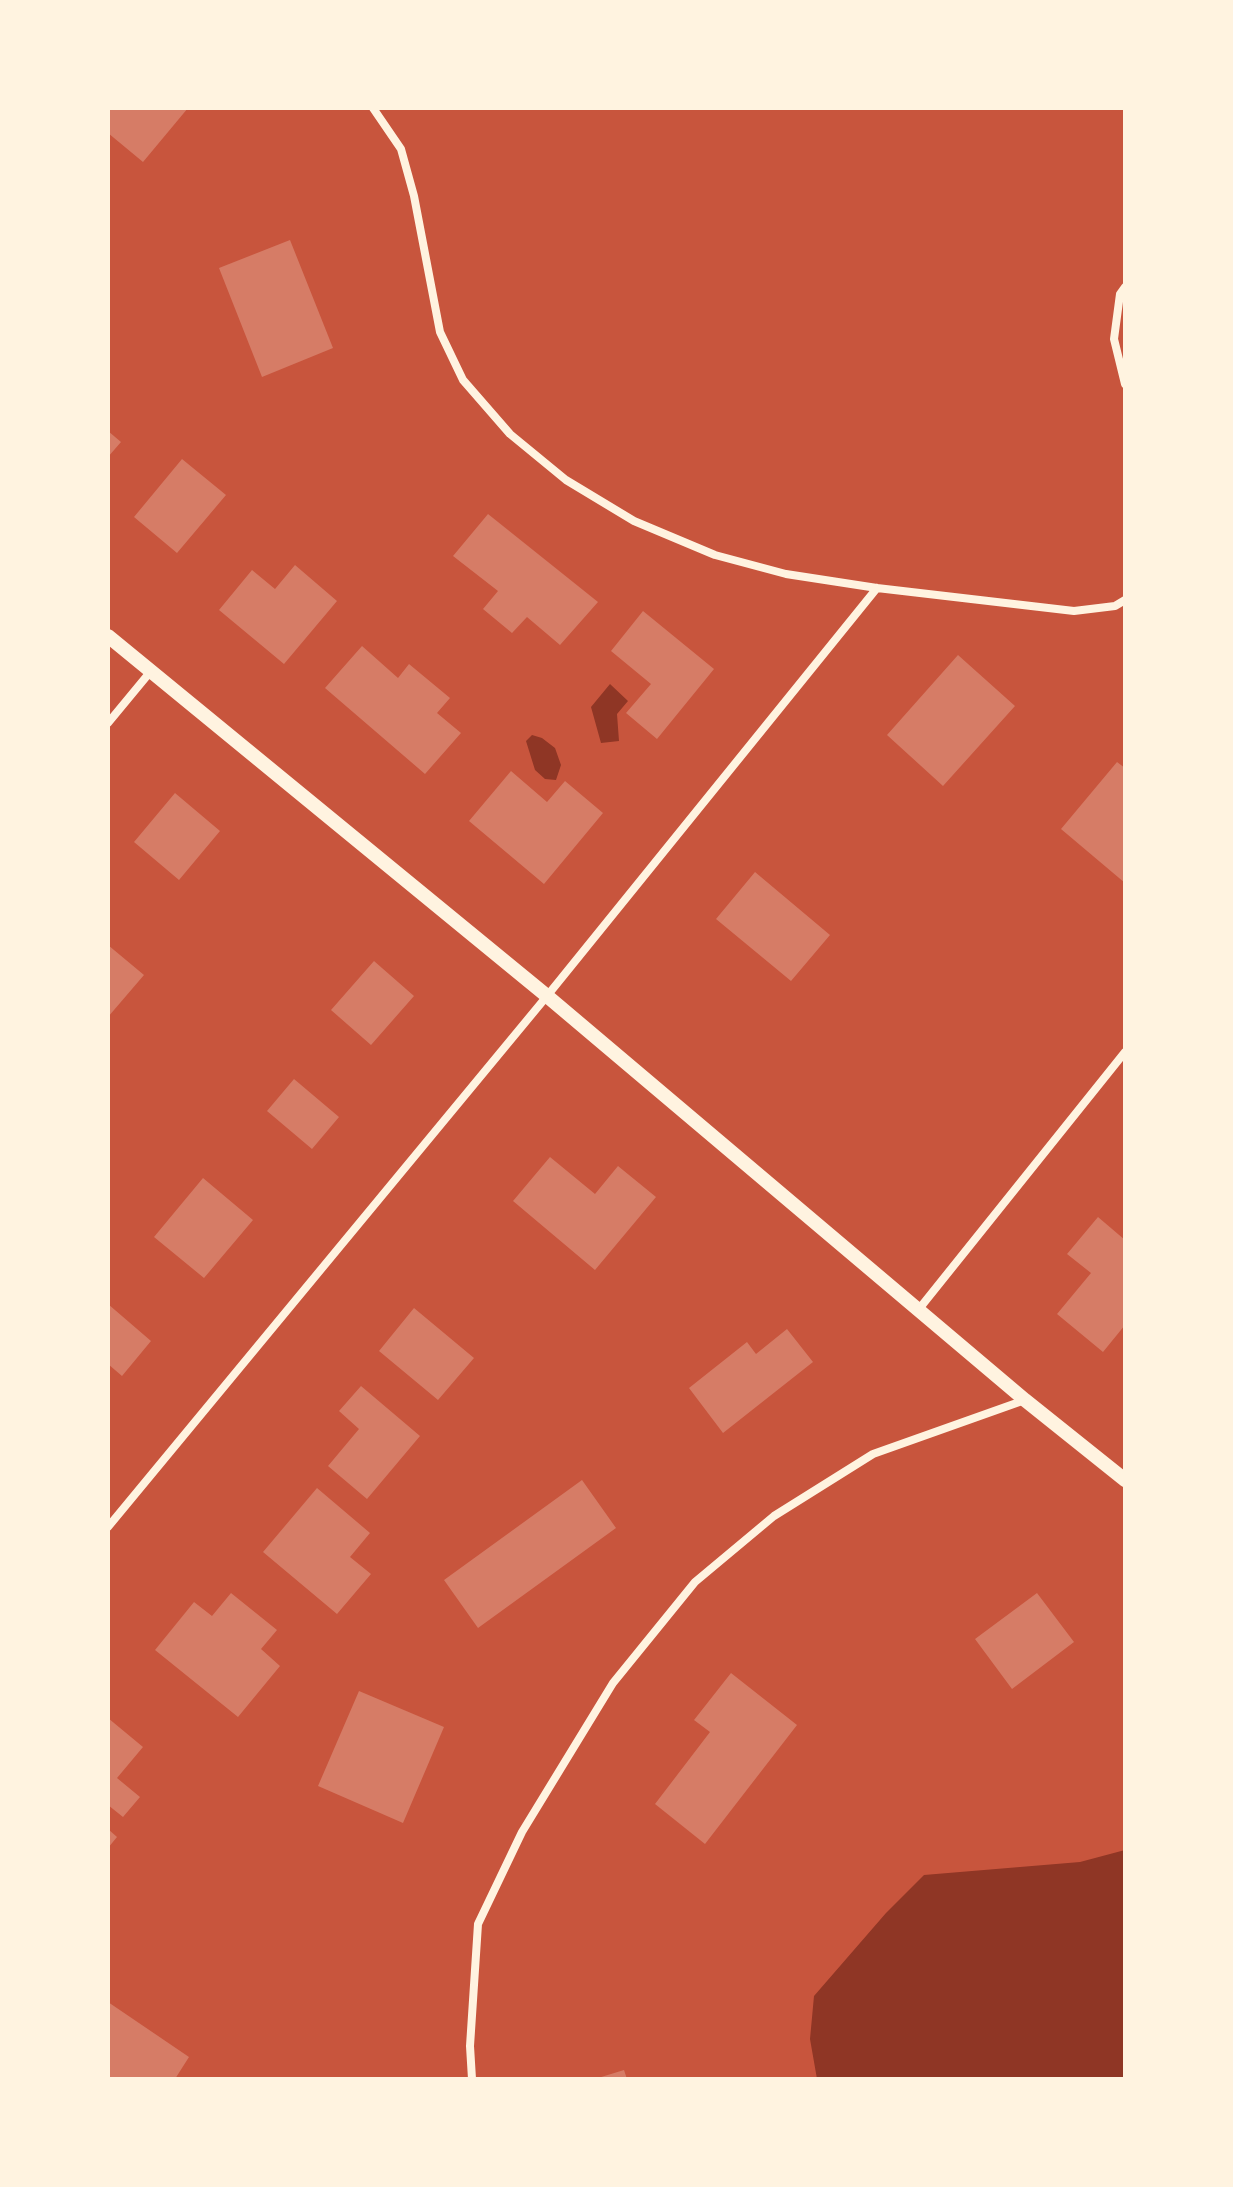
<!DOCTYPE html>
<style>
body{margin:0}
#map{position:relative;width:1233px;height:2187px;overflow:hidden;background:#c8553d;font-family:Arial,sans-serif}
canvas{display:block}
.frame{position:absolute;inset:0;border:110px solid #fff3e0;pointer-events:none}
</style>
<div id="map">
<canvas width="1233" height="2187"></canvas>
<div class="frame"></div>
</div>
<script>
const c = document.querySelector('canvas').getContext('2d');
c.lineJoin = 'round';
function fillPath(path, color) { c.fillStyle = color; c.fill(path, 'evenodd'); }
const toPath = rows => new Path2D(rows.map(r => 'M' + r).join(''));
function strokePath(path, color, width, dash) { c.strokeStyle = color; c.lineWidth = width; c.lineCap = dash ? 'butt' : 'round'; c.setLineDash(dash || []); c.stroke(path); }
fillPath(toPath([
 [610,684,628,701,617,714,619,741,601,743,591,707],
 [532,735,542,738,555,748,561,765,556,780,545,779,535,770,526,741],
 [1125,1850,1125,2079,817,2079,810,2039,814,1996,886,1913,924,1875,1080,1862]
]), '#8f3625');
fillPath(toPath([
 [108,108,188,108,143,162,108,133],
 [290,240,333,348,262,377,219,268],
 [108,431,121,442,108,457],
 [182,459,226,495,177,553,134,517],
 [488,514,598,602,560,645,527,617,512,633,483,609,498,591,453,556],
 [295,565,337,601,284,664,219,610,252,570,275,589],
 [643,611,714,669,657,739,626,713,651,684,611,651],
 [362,646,398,678,409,664,450,698,437,713,461,733,425,774,325,688],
 [958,655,1015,706,943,786,887,735],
 [1117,762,1125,768,1125,883,1061,829],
 [511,771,547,802,565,781,603,813,544,884,469,821],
 [175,793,220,831,179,880,134,842],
 [755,872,830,935,791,981,716,919],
 [108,945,144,975,108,1017],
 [374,961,414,996,371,1045,331,1010],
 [294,1079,339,1117,312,1149,267,1111],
 [550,1157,595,1194,618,1166,656,1197,595,1270,513,1201],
 [203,1178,253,1220,204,1278,154,1237],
 [1098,1217,1125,1240,1125,1325,1103,1352,1057,1314,1091,1273,1067,1254],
 [108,1304,151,1341,122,1376,108,1364],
 [414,1308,474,1358,438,1400,379,1351],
 [787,1329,813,1362,723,1433,689,1388,747,1342,756,1354],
 [361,1386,420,1436,367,1499,328,1466,359,1429,339,1411],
 [582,1480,616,1528,478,1628,444,1580],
 [317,1488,370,1533,350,1557,371,1574,337,1614,263,1552],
 [231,1593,277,1630,261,1649,280,1666,238,1717,155,1650,194,1602,212,1616],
 [1037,1593,1074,1642,1012,1689,975,1639],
 [731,1673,797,1725,705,1844,655,1804,710,1732,694,1720],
 [359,1691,444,1727,403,1823,318,1786],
 [108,1718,143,1747,117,1778,140,1797,123,1817,108,1805],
 [108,1829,117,1837,108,1848],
 [108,2002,189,2057,175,2079,108,2079],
 [624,2070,627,2079,598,2079,598,2078]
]), '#d67c66');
strokePath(toPath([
 [373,108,401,149,414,196,440,332,463,380,510,434,566,480,634,521,715,555,786,574,877,588,1074,611,1115,606,1125,600],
 [1125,287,1120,294,1114,339,1125,384],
 [108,723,151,671],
 [919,1309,1125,1052],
 [108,1527,547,996,877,588],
 [472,2079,470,2046,478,1924,522,1832,613,1683,695,1582,774,1516,873,1454,1025,1400]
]), '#fff3e0', 8);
strokePath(toPath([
 [108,636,547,996,1025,1400,1125,1480]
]), '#fff3e0', 14);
</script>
